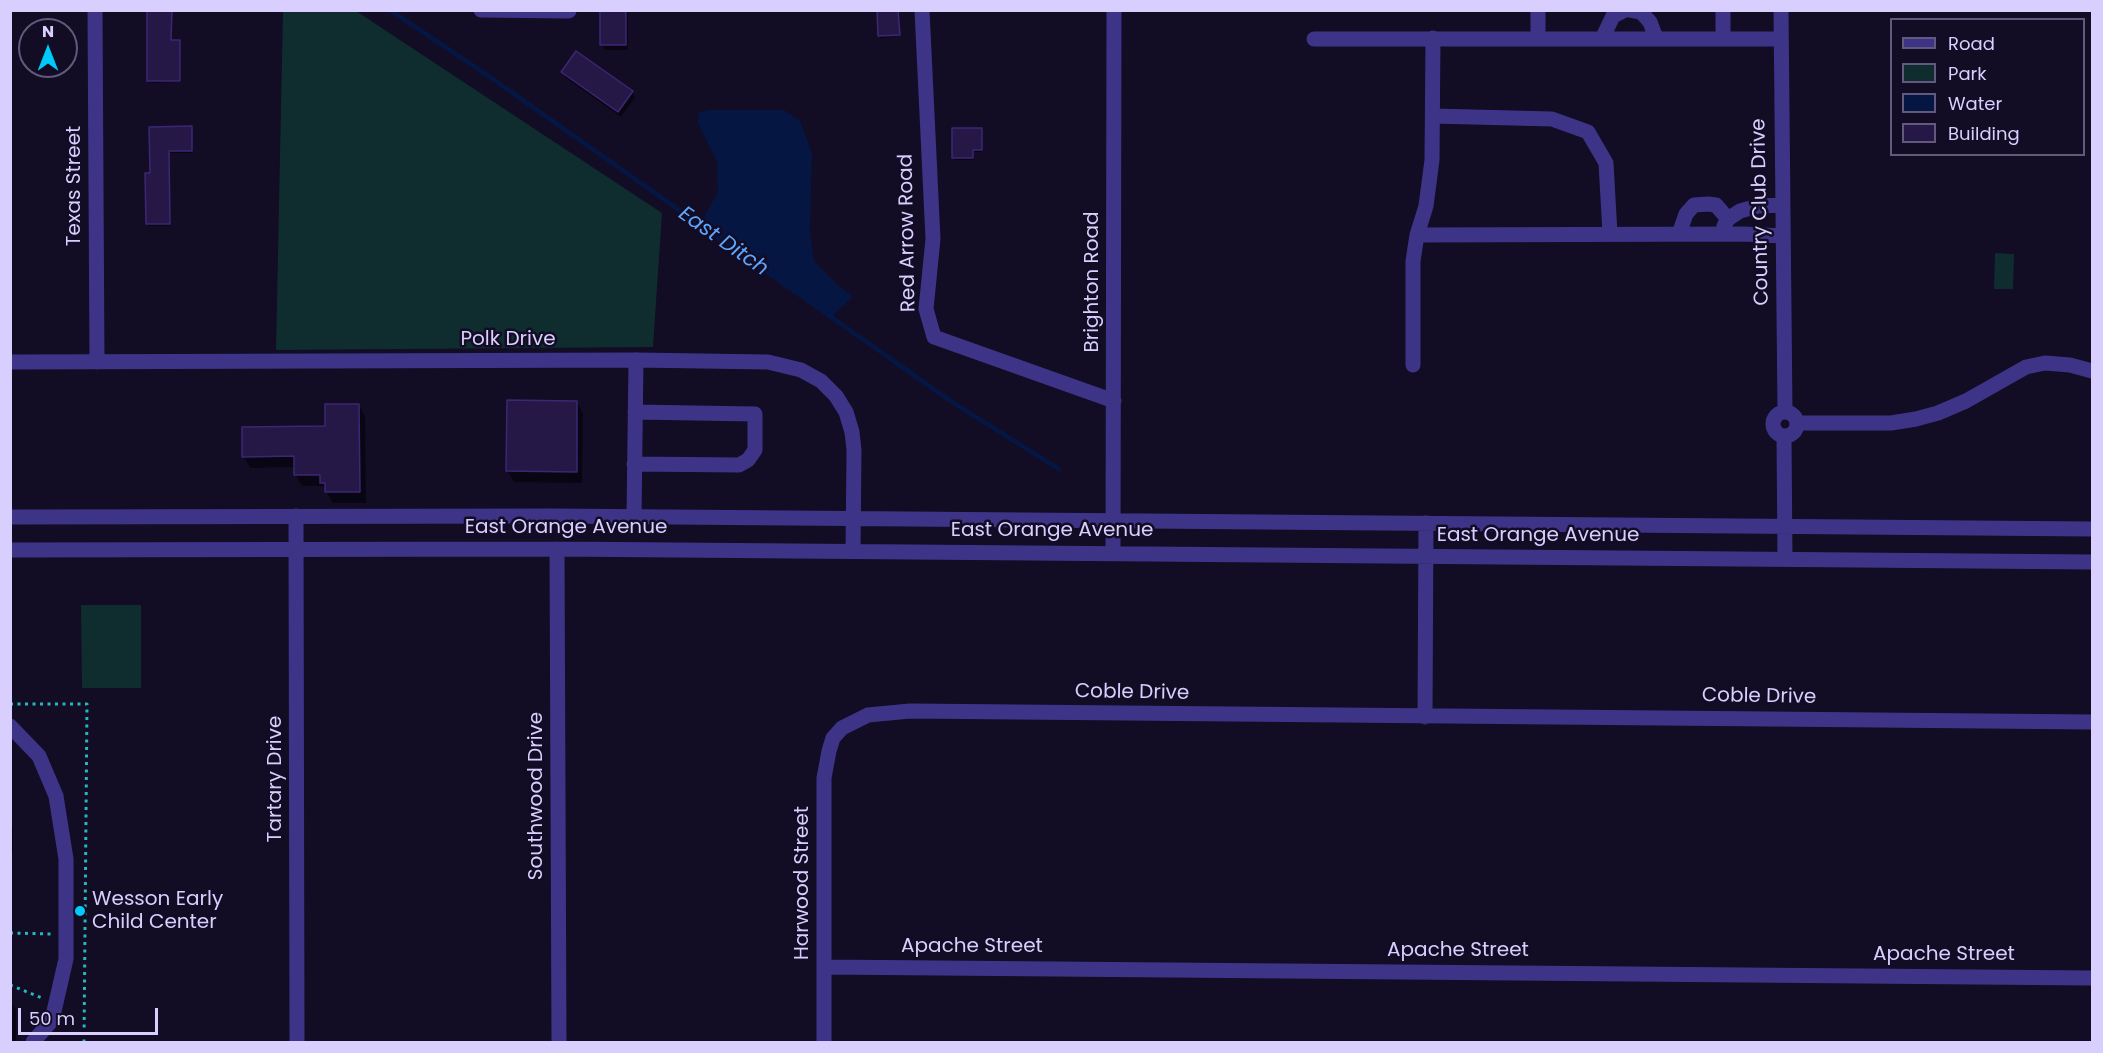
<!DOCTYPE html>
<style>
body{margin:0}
#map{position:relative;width:2103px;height:1053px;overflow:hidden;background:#120c24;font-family:Poppins,sans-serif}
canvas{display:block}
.frame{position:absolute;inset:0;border:12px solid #d9cfff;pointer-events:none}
.legend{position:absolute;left:1890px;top:18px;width:195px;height:138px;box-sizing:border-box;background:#120c24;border:2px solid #625a7c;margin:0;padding:8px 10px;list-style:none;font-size:18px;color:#d9cfff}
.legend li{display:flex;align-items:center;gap:12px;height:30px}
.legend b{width:30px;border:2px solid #625a7c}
.north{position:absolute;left:18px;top:18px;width:60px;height:60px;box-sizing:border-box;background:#120c24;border:2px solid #625a7c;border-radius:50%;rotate:0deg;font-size:16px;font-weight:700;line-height:24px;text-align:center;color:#d9cfff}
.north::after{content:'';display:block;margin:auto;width:21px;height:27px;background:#00cafa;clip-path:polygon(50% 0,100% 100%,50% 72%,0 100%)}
.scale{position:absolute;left:18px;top:1008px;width:140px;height:27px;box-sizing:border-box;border:3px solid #d9cfff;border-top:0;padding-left:8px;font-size:18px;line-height:21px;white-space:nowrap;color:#d9cfff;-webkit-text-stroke:4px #120c24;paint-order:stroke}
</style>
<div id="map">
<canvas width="2103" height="1053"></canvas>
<div class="frame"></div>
<ul class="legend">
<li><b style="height:8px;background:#3e3487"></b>Road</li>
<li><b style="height:16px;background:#0f2d2e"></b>Park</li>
<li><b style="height:16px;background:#061643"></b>Water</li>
<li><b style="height:16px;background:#251746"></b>Building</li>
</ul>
<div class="north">N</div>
<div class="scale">50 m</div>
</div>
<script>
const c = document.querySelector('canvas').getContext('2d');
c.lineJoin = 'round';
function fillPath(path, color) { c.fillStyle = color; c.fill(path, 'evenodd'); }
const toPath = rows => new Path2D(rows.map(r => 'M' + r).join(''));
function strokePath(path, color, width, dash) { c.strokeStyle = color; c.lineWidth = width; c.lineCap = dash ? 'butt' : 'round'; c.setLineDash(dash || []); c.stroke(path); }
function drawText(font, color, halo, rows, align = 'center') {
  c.font = font + ' Poppins,sans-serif'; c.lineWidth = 5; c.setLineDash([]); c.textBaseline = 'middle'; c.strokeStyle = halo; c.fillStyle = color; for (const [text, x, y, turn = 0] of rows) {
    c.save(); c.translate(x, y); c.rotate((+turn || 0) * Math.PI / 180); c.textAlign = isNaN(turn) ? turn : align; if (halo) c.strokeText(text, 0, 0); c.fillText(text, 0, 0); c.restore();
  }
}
fillPath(toPath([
 [283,11,356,11,662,213,653,347,276,350],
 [1995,253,2014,254,2013,289,1994,289],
 [81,605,141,605,141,688,82,688]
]), '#0f2d2e');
fillPath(toPath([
 [708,110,784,110,800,121,812,153,810,231,814,261,839,286,853,297,831,317,700,224,718,192,717,162,698,123,698,113]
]), '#061643');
fillPath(toPath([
 [149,10,172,10,172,42,180,44,181,82,150,83,148,81],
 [602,10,628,10,628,50,605,50,602,44],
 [878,10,899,10,900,36,880,38],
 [563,72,632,92,635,98,621,117,566,78],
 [151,128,191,128,192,130,192,153,169,153,170,226,148,226,147,224,152,175],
 [982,132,982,152,974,152,974,160,955,160,954,158],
 [577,402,583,414,582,483,514,482,507,470],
 [359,405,365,417,366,503,333,503,323,486,302,486,295,474,295,467,250,468,244,456,327,428],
 [10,823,13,828,13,853,10,853],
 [10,1001,16,1010,16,1042,10,1042]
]), '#0007');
strokePath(toPath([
 [390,10,490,77,952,402,1059,469]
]), '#061643', 5);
const building = toPath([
 [147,10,172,10,171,40,180,40,180,81,147,81,147,10],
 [600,10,626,10,626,45,600,45,600,10],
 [877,10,898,10,900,35,878,36,877,10],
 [576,51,633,91,618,112,561,72,576,51],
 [192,126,192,151,169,151,170,224,146,224,145,173,150,173,149,127,192,126],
 [952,128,982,128,982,150,973,150,973,158,952,158,952,128],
 [507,400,577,401,577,472,506,471,507,400],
 [325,404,359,404,360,492,325,492,325,483,320,483,320,475,294,475,294,456,242,457,242,427,325,426,325,404]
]);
fillPath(building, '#251746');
strokePath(building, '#3d2774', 1.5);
strokePath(toPath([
 [10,704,87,704,84,1042],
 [10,933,51,934],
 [10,985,42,998]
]), '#25b8bd', 3, [3, 4.5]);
strokePath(toPath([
 [95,10,97,362],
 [481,10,569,11],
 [922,10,933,239,926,309,934,337,1114,401],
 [1630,10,1641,12,1650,22,1656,38],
 [1781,10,1785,412],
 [1314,39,1781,39],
 [1538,39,1538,10],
 [1602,39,1613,16,1625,10],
 [1723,39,1723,10],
 [1433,116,1552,119,1588,132,1606,163,1610,234],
 [1724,226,1728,219,1740,211,1758,206,1782,205],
 [1679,234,1686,214,1694,205,1708,204,1716,205,1728,219],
 [1417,235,1744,234,1783,236],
 [10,362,636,360,768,362,801,370,821,381,836,396,846,412,852,432,854,450,853,551],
 [1413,365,1413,261,1417,235,1426,206,1432,160,1433,38],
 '1773 424a12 12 0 1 1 24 0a12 12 0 1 1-24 0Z',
 [1797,423,1891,423,1916,419,1938,413,1966,401,2026,367,2045,363,2070,365,2092,371],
 [1784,436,1785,559],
 [634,464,739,465,748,460,755,450,755,414,635,412],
 [296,516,297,1042],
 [10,517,553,516,2092,529],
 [634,517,636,360],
 [557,549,559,1042],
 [10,550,557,549,2092,562],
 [1113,553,1114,10],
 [1425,717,1426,523],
 [10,726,39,756,56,796,66,859,66,959,52,1020,33,1042],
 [824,967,2092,978],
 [824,1042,824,778,829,751,833,738,842,728,868,715,910,711,2092,722]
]), '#3e3487', 15);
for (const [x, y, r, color] of [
 [80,911,6,"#00cafa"]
]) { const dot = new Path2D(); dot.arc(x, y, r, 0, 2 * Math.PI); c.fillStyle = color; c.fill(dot); strokePath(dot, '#120c24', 2); }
drawText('20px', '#d9cfff', '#120c24', [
 ["Texas Street",75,186,-90],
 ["Country Club Drive",1761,212,-91],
 ["Red Arrow Road",908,233,-91],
 ["Brighton Road",1093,282,-90],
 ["Polk Drive",508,340],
 ["East Orange Avenue",566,528],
 ["East Orange Avenue",1052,531],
 ["East Orange Avenue",1538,536],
 ["Coble Drive",1132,693,1],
 ["Coble Drive",1759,697,1],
 ["Tartary Drive",276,779,-90],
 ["Southwood Drive",537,796,-90],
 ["Harwood Street",803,883,-90],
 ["Apache Street",972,947],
 ["Apache Street",1458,951],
 ["Apache Street",1944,955]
]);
drawText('20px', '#d9cfff', '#120c24', [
 ["Wesson Early",92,900],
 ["Child Center",92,923]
], 'left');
drawText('italic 21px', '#5da5ff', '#120c24', [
 ["East Ditch",723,242,35]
]);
</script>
